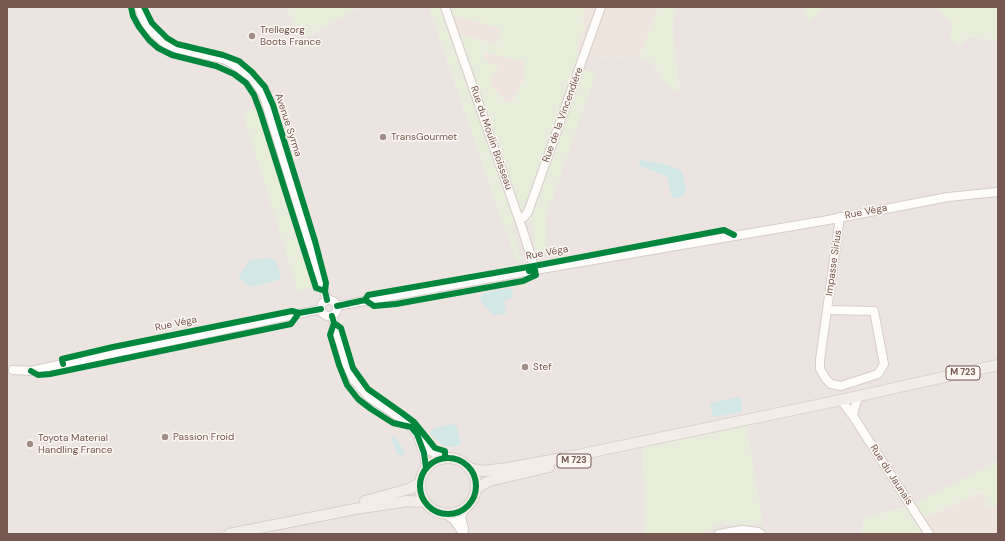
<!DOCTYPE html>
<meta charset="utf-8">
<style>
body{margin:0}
#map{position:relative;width:1005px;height:541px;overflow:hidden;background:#f8f3ee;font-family:"DM Sans",sans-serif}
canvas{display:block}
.frame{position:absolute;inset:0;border:8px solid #745751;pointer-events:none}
</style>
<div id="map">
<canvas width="1005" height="541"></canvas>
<div class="frame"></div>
</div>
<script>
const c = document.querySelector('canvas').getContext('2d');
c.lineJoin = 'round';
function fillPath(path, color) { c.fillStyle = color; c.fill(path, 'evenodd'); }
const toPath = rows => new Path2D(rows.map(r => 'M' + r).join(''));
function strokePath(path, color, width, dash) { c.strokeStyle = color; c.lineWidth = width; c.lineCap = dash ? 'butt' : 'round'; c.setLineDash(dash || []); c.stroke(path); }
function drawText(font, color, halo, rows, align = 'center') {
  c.font = font + ' "DM Sans",sans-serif'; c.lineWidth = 3; c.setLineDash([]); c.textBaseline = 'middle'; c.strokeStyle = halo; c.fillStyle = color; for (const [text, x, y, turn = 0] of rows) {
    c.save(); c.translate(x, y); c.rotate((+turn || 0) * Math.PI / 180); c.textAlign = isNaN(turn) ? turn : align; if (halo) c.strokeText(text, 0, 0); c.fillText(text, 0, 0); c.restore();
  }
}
fillPath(toPath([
 [442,7,451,7,453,15,501,29,496,44,451,32],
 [586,7,658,7,640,57,587,56,576,51,585,26,582,19],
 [484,52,524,62,524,79,512,102,505,101,491,84,491,76,496,72,486,61],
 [985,491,986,507,998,506,998,534,926,534,916,521]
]), '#f0e4de');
fillPath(toPath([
 [7,7,286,7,297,29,306,38,359,7,429,7,503,224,587,56,640,57,651,62,658,71,661,80,678,92,679,84,672,26,676,7,804,7,808,21,826,7,932,7,953,22,959,47,967,37,998,41,998,461,910,506,865,517,861,534,7,534]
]), '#ece4e0');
fillPath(toPath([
 [286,7,359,7,306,38,297,29],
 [429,7,442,7,451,32,496,44,501,29,453,15,451,7,586,7,582,19,585,26,576,51,587,56,583,69,596,74,546,218,547,248,545,254,540,258,536,256,531,220,512,227,522,259,516,262],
 [484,52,524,62,524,79,512,102,505,101,491,84,491,76,496,72,498,66,486,61],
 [658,7,676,7,672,26,679,84,678,93,661,80,658,71,651,62,640,57],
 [804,7,826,7,808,22],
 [932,7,998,7,998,41,967,37,959,47,949,40,953,22],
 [255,108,312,288,298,292,242,112],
 [747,425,763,524,745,526,719,524,701,534,645,534,642,448],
 [998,461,998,506,986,507,984,491,923,518,914,504],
 [908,507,926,534,861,534,865,517]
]), '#e8ecdb');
fillPath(toPath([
 [640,160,665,164,680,170,683,174,686,188,684,195,678,198,672,198,667,176,639,166],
 [269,258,276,261,281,278,279,280,250,287,238,278,250,260],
 [510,288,512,289,513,297,504,301,506,314,494,315,481,302,480,296,485,293],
 [739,397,741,398,742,412,714,417,713,416,710,405,711,403],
 [452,424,456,425,461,442,460,445,455,447,443,446,430,434,432,429],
 [391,436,394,437,399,442,405,453,404,455,400,455,397,454]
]), '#d2e8e6');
const minor = toPath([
 [139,7,143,19,150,30,166,44,178,49,223,59,233,64,252,78,258,86,264,96,327,300],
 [445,7,523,231,535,270],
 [519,219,524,217,528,212,601,7],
 '321 308a8 8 0 1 1 16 0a8 8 0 1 1-16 0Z',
 [337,306,535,270,828,220,948,197,998,192],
 [827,310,874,311,884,364,878,374,841,386,831,384,826,379,820,369,820,360,840,217],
 [332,316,347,366,354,380,370,398,399,417,411,427,431,451,442,458],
 [13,370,31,371,321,309],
 [841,400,853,416,929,534],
 [853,416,854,410,857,400,861,395],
 [419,440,424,453,426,468],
 [446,514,453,519,464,534],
 [464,529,461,517,464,509],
 [719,534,742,530,758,532,761,534]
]);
const major = toPath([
 '420 486a28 28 0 1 1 56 0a28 28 0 1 1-56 0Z',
 [472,469,484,471,508,468,568,457,841,400,998,365],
 [477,488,489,481,549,467],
 [365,501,409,489,420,483],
 [229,534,355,509,408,501,425,502]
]);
strokePath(minor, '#d6cecb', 10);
strokePath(major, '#d9d0cc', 12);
strokePath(minor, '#fefdfc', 8);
strokePath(major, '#f2ede8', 10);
strokePath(toPath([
 [131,7,133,16,139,27,149,40,158,48,172,55,216,66,234,74,246,83,254,95,260,111,316,288,325,291],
 [144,7,152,23,167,38,177,44,223,55,239,61,252,72,265,87,273,105,315,241,326,283,325,291,327,300],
 [365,300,368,295,534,266,724,230,734,235],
 [337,306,365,300,374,306,396,304,523,281,536,275,535,270,529,271],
 [332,316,334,323,341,328,353,368,368,389,402,413,414,422,435,448,445,451,445,457],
 [334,323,330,335,339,365,347,385,358,399,371,409,393,423,411,427,417,434,424,453,426,468],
 [63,364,62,359,113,347,292,311,299,313,321,309],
 [31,371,38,375,50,374,291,324,299,313],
 '420 486a28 28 0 1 1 56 0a28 28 0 1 1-56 0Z'
]), '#00873e', 6);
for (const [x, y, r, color] of [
 [252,36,4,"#a28e88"],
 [383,137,4,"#a28e88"],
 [525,367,4,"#a28e88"],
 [165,437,4,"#a28e88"],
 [30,444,4,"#a28e88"]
]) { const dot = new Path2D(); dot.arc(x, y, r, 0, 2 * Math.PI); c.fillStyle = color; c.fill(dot); strokePath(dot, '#fdf7f2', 1.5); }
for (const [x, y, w] of [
 [963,373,34],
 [574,461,34]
]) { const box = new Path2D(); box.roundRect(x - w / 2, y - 7, w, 14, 3); c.fillStyle = '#fdf7f2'; c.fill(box); strokePath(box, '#745751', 1); }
drawText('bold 9px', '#745751', null, [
 ["M 723",963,373],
 ["M 723",574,461]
]);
drawText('10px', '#745751', '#fdf7f2', [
 ["Trellegorg",260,30],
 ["Boots France",260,42],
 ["TransGourmet",391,137],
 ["Stef",533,367],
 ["Passion Froid",173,437],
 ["Toyota Material",38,438],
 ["Handling France",38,450]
], 'left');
drawText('10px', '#745751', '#fdf7f2', [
 ["Rue de la Vincendière",563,115,-70],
 ["Avenue Syrma",288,125,72],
 ["Rue du Moulin Boisseau",491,138,71],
 ["Rue Véga",866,212,-11],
 ["Rue Véga",547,253,-10],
 ["Impasse Sirius",834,263,-82],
 ["Rue Véga",176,324,-12],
 ["Rue du Jaunais",891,475,57]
]);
</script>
